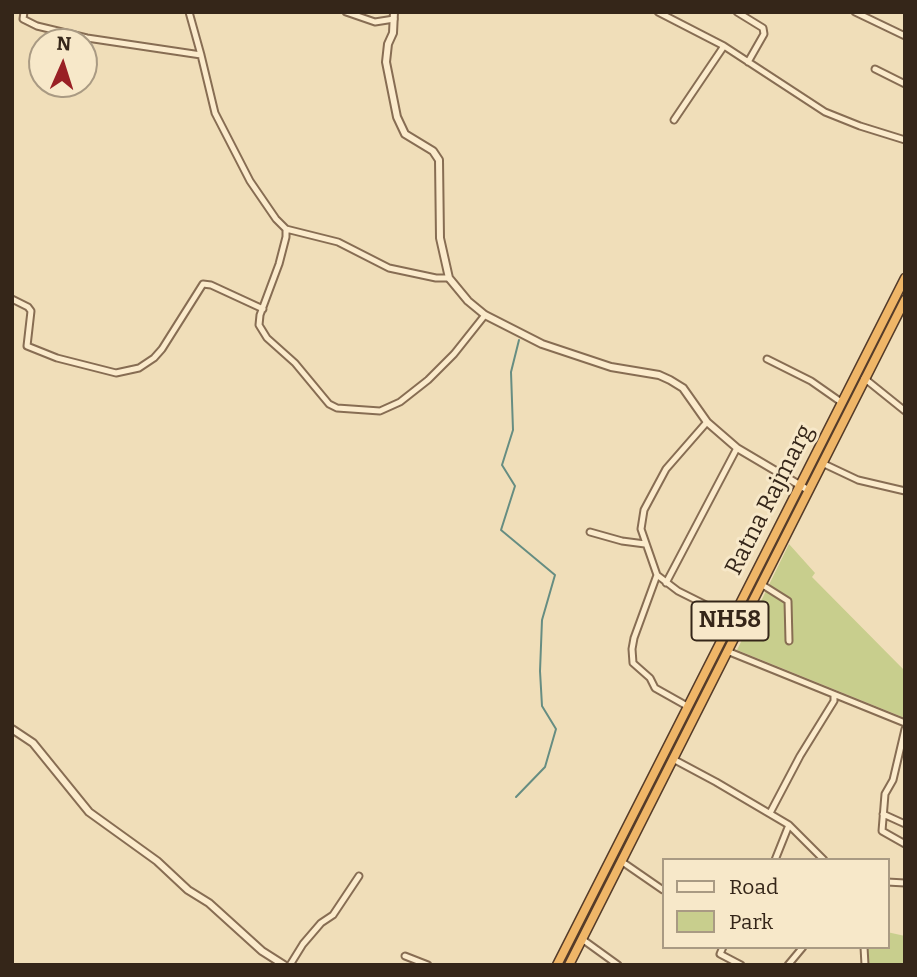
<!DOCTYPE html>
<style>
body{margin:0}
#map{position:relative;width:917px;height:977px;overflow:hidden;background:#f0deb9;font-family:Bitter,serif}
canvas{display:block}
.frame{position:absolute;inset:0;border:14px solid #352619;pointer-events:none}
.legend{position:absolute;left:662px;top:858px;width:228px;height:91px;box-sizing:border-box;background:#f7e8c9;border:2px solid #a99a83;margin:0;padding:9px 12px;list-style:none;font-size:21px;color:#352619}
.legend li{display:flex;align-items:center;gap:14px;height:35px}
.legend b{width:35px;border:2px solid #a99a83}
.north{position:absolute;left:28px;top:28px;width:70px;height:70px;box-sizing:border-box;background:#f7e8c9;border:2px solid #a99a83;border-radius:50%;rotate:3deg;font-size:19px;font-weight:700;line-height:28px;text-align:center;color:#352619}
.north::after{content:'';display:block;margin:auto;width:24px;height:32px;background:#992025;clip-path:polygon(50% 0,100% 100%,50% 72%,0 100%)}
</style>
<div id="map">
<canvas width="917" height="977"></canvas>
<div class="frame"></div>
<ul class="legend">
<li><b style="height:9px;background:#fbebcc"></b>Road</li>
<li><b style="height:19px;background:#c8ce8d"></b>Park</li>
</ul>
<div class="north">N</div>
</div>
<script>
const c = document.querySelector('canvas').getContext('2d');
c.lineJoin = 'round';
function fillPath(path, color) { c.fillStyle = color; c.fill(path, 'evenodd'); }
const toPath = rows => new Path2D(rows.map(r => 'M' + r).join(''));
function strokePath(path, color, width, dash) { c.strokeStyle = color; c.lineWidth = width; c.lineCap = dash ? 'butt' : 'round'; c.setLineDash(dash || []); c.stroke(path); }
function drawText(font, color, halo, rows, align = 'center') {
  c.font = font + ' Bitter,serif'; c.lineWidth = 6; c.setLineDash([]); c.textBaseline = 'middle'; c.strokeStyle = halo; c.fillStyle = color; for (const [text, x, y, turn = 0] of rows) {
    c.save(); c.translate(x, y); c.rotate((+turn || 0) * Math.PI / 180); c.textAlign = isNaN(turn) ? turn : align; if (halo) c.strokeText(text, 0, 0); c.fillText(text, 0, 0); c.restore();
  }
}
fillPath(toPath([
 [789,544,815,573,812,577,904,670,905,718,737,650],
 [887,932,905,936,905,965,868,965,866,947,887,947]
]), '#c8ce8d');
strokePath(toPath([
 [516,797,545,767,556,729,542,706,540,671,542,620,555,575,501,530,515,486,502,465,513,430,511,372,519,340]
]), '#668d82', 2);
const minor = toPath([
 [24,12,23,19,37,26,87,38,201,55,215,113,250,181,276,219,286,229,338,242,389,268,436,278,449,278],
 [189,12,201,55],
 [346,12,375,22,394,19],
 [658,12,724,46,825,112,860,126,905,140],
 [737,12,763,28,764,34,748,62],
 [855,12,905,36],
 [875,69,905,84],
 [674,120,724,46],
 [286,229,286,237,279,264,260,315,259,325,267,338,295,363,329,404,337,408,380,411,400,402,428,380,454,354,485,315],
 [12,299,28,307,31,311,27,346,57,358,116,373,139,368,154,358,162,349,203,284,211,285,263,309],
 [767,359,811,381,841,402],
 [864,378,905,411],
 [822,463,858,480,905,491],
 [590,532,622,541,645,544],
 [657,575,678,591,732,618],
 [666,583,737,448],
 [761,584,788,601,789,641],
 [727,651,905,723],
 [687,706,655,688,650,678,633,663,632,649,634,638,657,575,641,529,644,510,666,469,707,422],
 [905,729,893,780,885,794,882,831,905,844],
 [673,759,716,782,789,825],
 [770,813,800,756,834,701,834,695],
 [883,814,905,824],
 [775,860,789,825,824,860],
 [621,861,663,890],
 [887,882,905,883],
 [582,939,618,965],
 [723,947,720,954,741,965],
 [864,947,865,965],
 [405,956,428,965],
 [290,965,303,944,321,923,333,915,359,876],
 [788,965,803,947]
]);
const tertiary = toPath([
 [394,12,393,33,388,44,386,62,397,117,405,134,433,151,439,160,440,238,449,278,468,301,485,315,542,344,611,367,659,375,670,380,683,388,707,422,737,448,808,490],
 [12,729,33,743,89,812,157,861,188,890,209,903,262,951,284,965]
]);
const trunk = toPath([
 [557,965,905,278],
 [569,965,905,300]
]);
strokePath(minor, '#876d53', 9);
strokePath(tertiary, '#876d53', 10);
strokePath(trunk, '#543b29', 11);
strokePath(minor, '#fbebcc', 5);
strokePath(tertiary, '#fbebcc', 6);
strokePath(trunk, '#efb668', 8);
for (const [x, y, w] of [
 [730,621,77]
]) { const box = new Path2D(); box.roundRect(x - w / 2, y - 19.5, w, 39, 5); c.fillStyle = '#f7e8c9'; c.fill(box); strokePath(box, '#352619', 2); }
drawText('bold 23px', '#352619', null, [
 ["NH58",730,621]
]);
drawText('24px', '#352619', '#f7e8c9', [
 ["Ratna Rajmarg",770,500,-63]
]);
</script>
